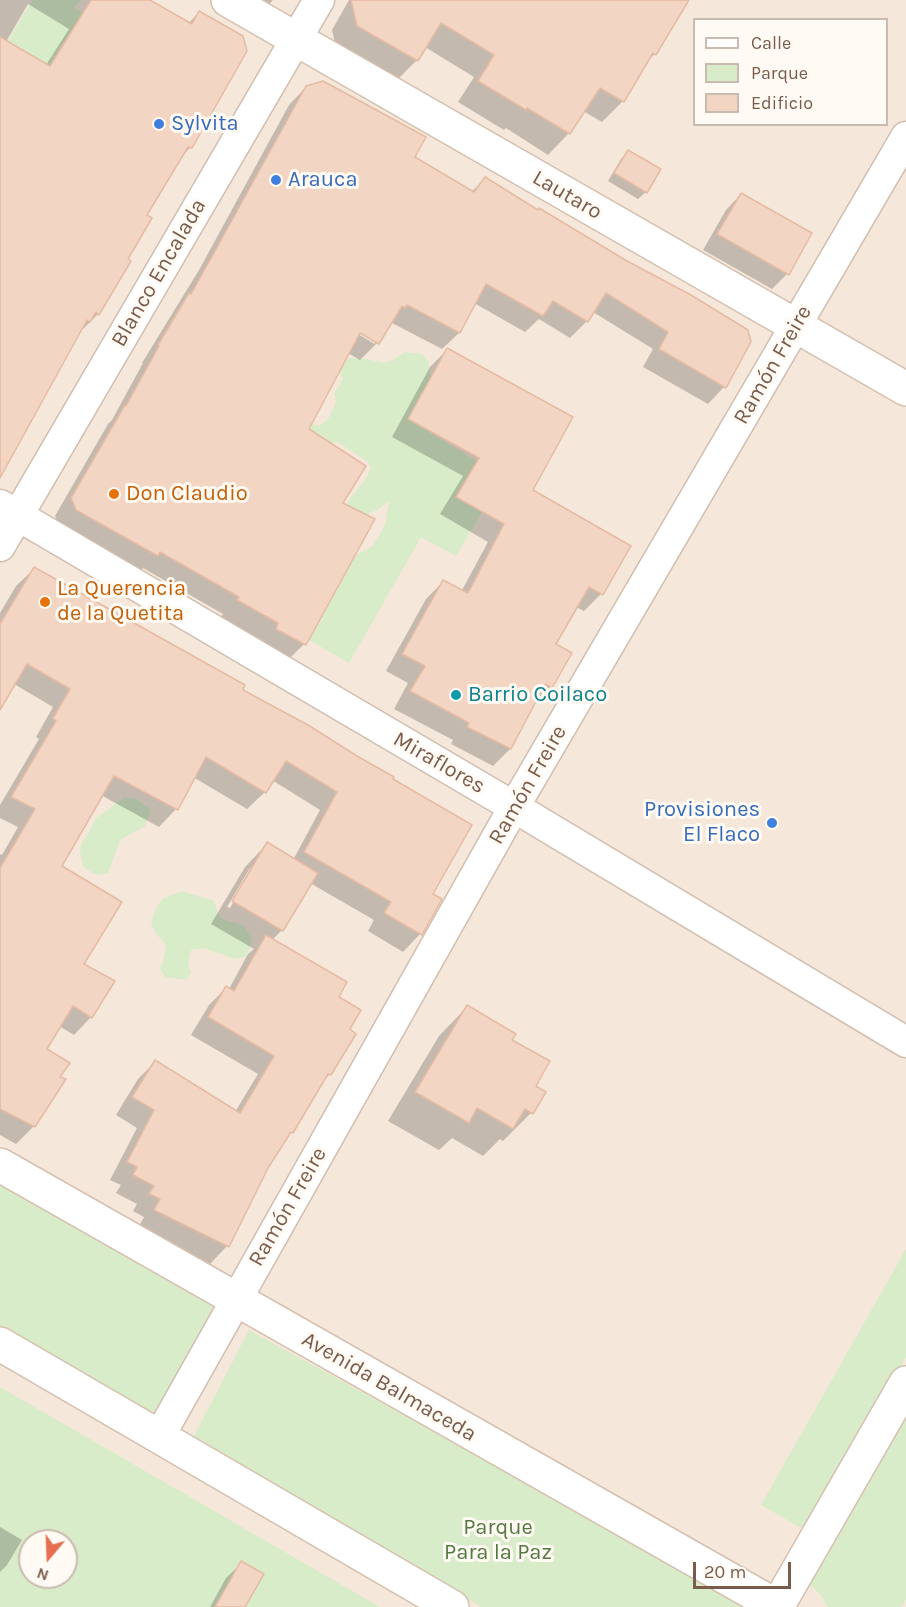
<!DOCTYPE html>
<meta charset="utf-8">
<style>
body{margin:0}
#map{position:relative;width:906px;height:1607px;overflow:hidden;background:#fdf6ec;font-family:Karla,sans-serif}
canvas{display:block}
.legend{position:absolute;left:693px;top:18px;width:195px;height:108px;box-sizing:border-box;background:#fffaf3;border:2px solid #cabbb1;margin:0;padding:8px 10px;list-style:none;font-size:18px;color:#7a5c4d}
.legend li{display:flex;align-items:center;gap:12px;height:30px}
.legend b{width:30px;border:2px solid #cabbb1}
.north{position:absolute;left:18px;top:1529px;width:60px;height:60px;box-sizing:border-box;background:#fffaf3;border:2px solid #cabbb1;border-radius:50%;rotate:199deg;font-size:16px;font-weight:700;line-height:24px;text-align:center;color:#7a5c4d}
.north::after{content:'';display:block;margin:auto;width:21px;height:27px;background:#e76f51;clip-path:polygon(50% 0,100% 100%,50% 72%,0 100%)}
.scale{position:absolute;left:693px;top:1562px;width:98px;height:27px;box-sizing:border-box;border:3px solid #7a5c4d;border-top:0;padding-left:8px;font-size:18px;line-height:21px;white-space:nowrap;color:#7a5c4d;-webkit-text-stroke:4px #fffaf3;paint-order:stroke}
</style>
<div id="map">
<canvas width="906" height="1607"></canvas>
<ul class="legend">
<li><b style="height:8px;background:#fff"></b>Calle</li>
<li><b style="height:16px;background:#d8ecc9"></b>Parque</li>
<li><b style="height:16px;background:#f3d5c3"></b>Edificio</li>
</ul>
<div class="north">N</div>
<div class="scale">20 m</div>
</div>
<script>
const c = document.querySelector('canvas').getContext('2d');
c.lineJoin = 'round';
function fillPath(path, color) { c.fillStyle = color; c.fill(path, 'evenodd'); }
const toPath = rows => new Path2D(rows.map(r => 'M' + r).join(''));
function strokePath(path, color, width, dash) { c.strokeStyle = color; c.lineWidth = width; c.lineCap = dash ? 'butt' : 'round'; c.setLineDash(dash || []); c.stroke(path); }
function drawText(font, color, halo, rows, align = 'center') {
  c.font = font + ' Karla,sans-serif'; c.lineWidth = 6; c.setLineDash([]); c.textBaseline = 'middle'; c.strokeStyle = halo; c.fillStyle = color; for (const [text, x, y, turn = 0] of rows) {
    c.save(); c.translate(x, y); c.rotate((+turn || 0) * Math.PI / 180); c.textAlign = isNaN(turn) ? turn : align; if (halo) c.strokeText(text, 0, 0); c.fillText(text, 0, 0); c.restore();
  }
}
fillPath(toPath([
 [0,0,906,0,906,1607,0,1607],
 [694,20,886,20,886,124,694,124],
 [30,1541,66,1541,66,1577,30,1577]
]), '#f5e8da');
fillPath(toPath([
 [32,0,81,0,74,7,83,13,71,78,8,41],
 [405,352,422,354,428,361,431,377,409,420,477,461,456,496,482,512,456,556,421,537,349,663,309,640,353,560,356,555,373,546,385,525,389,501,377,510,370,513,363,525,345,509,350,499,367,477,371,468,367,461,337,442,327,444,255,402,319,426,328,419,336,403,334,394,343,379,337,371,340,365,350,358,366,359,384,363,393,360],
 [125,797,136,799,151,810,145,826,120,840,108,873,100,875,92,873,83,866,80,853,81,844,91,829,95,819],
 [182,891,214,901,218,914,223,919,245,926,252,941,246,956,235,959,204,948,191,950,188,963,191,972,186,980,165,977,160,968,163,961,166,944,156,934,151,923,157,906,164,898],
 [0,1171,221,1297,149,1427,0,1337],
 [906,1249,906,1357,807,1531,761,1505],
 [249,1330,753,1607,481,1607,194,1436],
 [0,1387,380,1607,0,1607],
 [30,1541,66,1541,66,1577,30,1577],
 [906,1399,906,1599,902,1607,828,1607,821,1595,802,1577]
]), '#d8ecc9');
fillPath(toPath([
 [0,0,147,0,188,24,199,12,190,148,179,159,145,216,98,314,83,329,81,329,0,471],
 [28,4,69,29,46,65,6,42],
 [258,0,273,0,268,5],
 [349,0,688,0,655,54,646,62,623,101,602,122,583,111,569,133,548,155,506,128,504,130,458,102,474,77,425,47,417,60,396,81,336,47,332,30],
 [306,87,413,157,471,192,485,179,750,341,724,387,708,404,643,367,653,349,593,312,587,321,570,338,539,319,525,332,474,303,459,333,442,349,390,322,377,343,360,360,348,353,307,430,341,504,373,520,304,644,287,661,260,646,262,640,221,617,223,614,143,568,140,572,59,526,55,516,108,424,112,420,143,363,142,363,199,270,289,105],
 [355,328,375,340,375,344,353,331],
 [628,152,646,192,638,199,608,181,621,159],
 [741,194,787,274,772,289,703,250,726,210],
 [447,350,531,491,601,594,584,611,576,607,554,645,551,687,533,704,510,749,493,766,451,744,453,740,394,709,408,683,386,671,426,599,443,582,461,592,488,542,440,514,463,476,392,437,430,367],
 [34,569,241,690,307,726,431,894,440,900,420,934,403,952,368,931,374,920,310,883,282,930,272,940,337,997,348,1029,330,1074,321,1083,291,1132,284,1139,267,1168,227,1246,210,1264,138,1228,144,1217,133,1211,137,1204,116,1193,121,1185,110,1180,137,1128,116,1115,138,1079,155,1062,235,1112,258,1074,191,1035,209,1005,226,988,229,989,248,954,254,949,211,924,245,867,267,844,293,860,320,810,272,780,265,792,247,809,193,777,176,809,159,827,101,795,60,866,82,964,91,1017,74,1035,59,1026,45,1050,58,1078,63,1080,34,1126,16,1144,0,1135,0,854,2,855,18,827,0,818,0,805,39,739,36,737,53,707,14,684,0,702,0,613,16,586],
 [250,868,253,868,230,908,227,907],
 [467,1007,510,1041,534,1086,531,1113,503,1141,500,1139,483,1156,452,1138,439,1150,388,1121,439,1036],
 [0,1527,22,1540,7,1565,0,1572],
 [242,1563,243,1607,210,1607,226,1578]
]), '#0003');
const building = toPath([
 [91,0,150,0,192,24,199,11,243,36,247,51,192,148,188,147,147,215,152,218,128,259,131,261,99,315,96,312,90,322,87,320,0,478,0,37,50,66,91,0],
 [351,0,689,0,656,55,653,53,624,102,600,88,570,134,527,108,526,110,478,81,494,55,441,23,418,61,357,26,351,0],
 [323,81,426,137,415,157,474,192,485,177,538,210,539,208,627,261,691,295,748,330,751,342,726,388,659,349,668,332,606,293,588,322,553,301,543,316,486,284,460,333,407,305,405,308,402,306,379,344,360,333,309,429,366,466,343,503,375,519,306,645,276,629,278,623,237,600,239,597,160,552,158,556,76,510,71,498,125,405,126,406,159,346,158,345,189,293,191,294,215,251,306,86,323,81],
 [628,150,661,169,647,193,614,173,628,150],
 [741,193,812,233,789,275,717,234,741,193],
 [447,348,573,417,533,490,631,546,603,595,589,587,556,644,572,653,552,688,545,684,511,749,467,727,469,723,410,691,425,666,402,654,443,580,468,593,504,524,456,497,479,458,408,419,447,348],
 [34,567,245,685,243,690,308,725,357,756,394,777,393,779,472,825,433,894,442,899,422,935,384,913,391,902,304,852,337,792,286,761,266,793,206,757,178,810,114,776,62,866,122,902,84,964,115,981,92,1018,73,1006,47,1049,70,1063,60,1077,66,1079,35,1127,0,1109,0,868,35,809,11,797,56,721,53,718,70,689,27,664,0,710,0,624,34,567],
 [267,842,318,873,283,931,232,901,267,842],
 [266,935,347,982,339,997,361,1010,350,1029,356,1034,331,1075,328,1074,293,1133,291,1132,268,1168,229,1247,154,1210,160,1199,149,1194,154,1186,133,1175,137,1167,127,1162,154,1110,132,1097,155,1060,240,1113,274,1056,208,1017,226,986,234,991,266,935],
 [467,1005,516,1034,512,1040,550,1061,536,1086,546,1092,533,1114,525,1109,513,1129,477,1108,469,1123,415,1092,467,1005],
 [241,1561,264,1574,245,1607,215,1607,241,1561]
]);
fillPath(building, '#f3d5c3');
strokePath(building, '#e6bba3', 1.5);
const street = toPath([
 [0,505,514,807,906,1042],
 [0,546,319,0],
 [159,1437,514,807,906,137]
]);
const secondary = toPath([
 [228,0,906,389],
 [0,1165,778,1607],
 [0,1344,452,1607],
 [777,1607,906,1383]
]);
strokePath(street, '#d1beb0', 33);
strokePath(secondary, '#d6c0b0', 36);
strokePath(street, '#fff', 30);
strokePath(secondary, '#fff', 33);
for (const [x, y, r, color] of [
 [159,124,6,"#3f7fe0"],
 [276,180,6,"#3f7fe0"],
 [114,494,6,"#e8710a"],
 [45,602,6,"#e8710a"],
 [456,695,6,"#0f9aa8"],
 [772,823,6,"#3f7fe0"]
]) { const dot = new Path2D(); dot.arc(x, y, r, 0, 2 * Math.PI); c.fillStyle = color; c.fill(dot); strokePath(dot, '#fffaf3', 2); }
drawText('22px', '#366cbe', '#fffaf3', [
 ["Sylvita",171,124],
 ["Arauca",288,180],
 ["Provisiones",760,810,"right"],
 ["El Flaco",760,835,"right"]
], 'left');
drawText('22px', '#7a5c4d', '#fffaf3', [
 ["Lautaro",567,195,30],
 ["Blanco Encalada",159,273,-60],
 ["Ramón Freire",773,365,-60],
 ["Miraflores",439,763,30],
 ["Ramón Freire",528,785,-60],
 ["Ramón Freire",288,1207,-60],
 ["Avenida Balmaceda",389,1387,30]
]);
drawText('22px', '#c56008', '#fffaf3', [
 ["Don Claudio",126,494],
 ["La Querencia",57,589],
 ["de la Quetita",57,614]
], 'left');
drawText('22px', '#0d838f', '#fffaf3', [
 ["Barrio Coilaco",468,695]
], 'left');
drawText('22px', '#537a41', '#fffaf3', [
 ["Parque",498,1528],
 ["Para la Paz",498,1553]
]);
</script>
